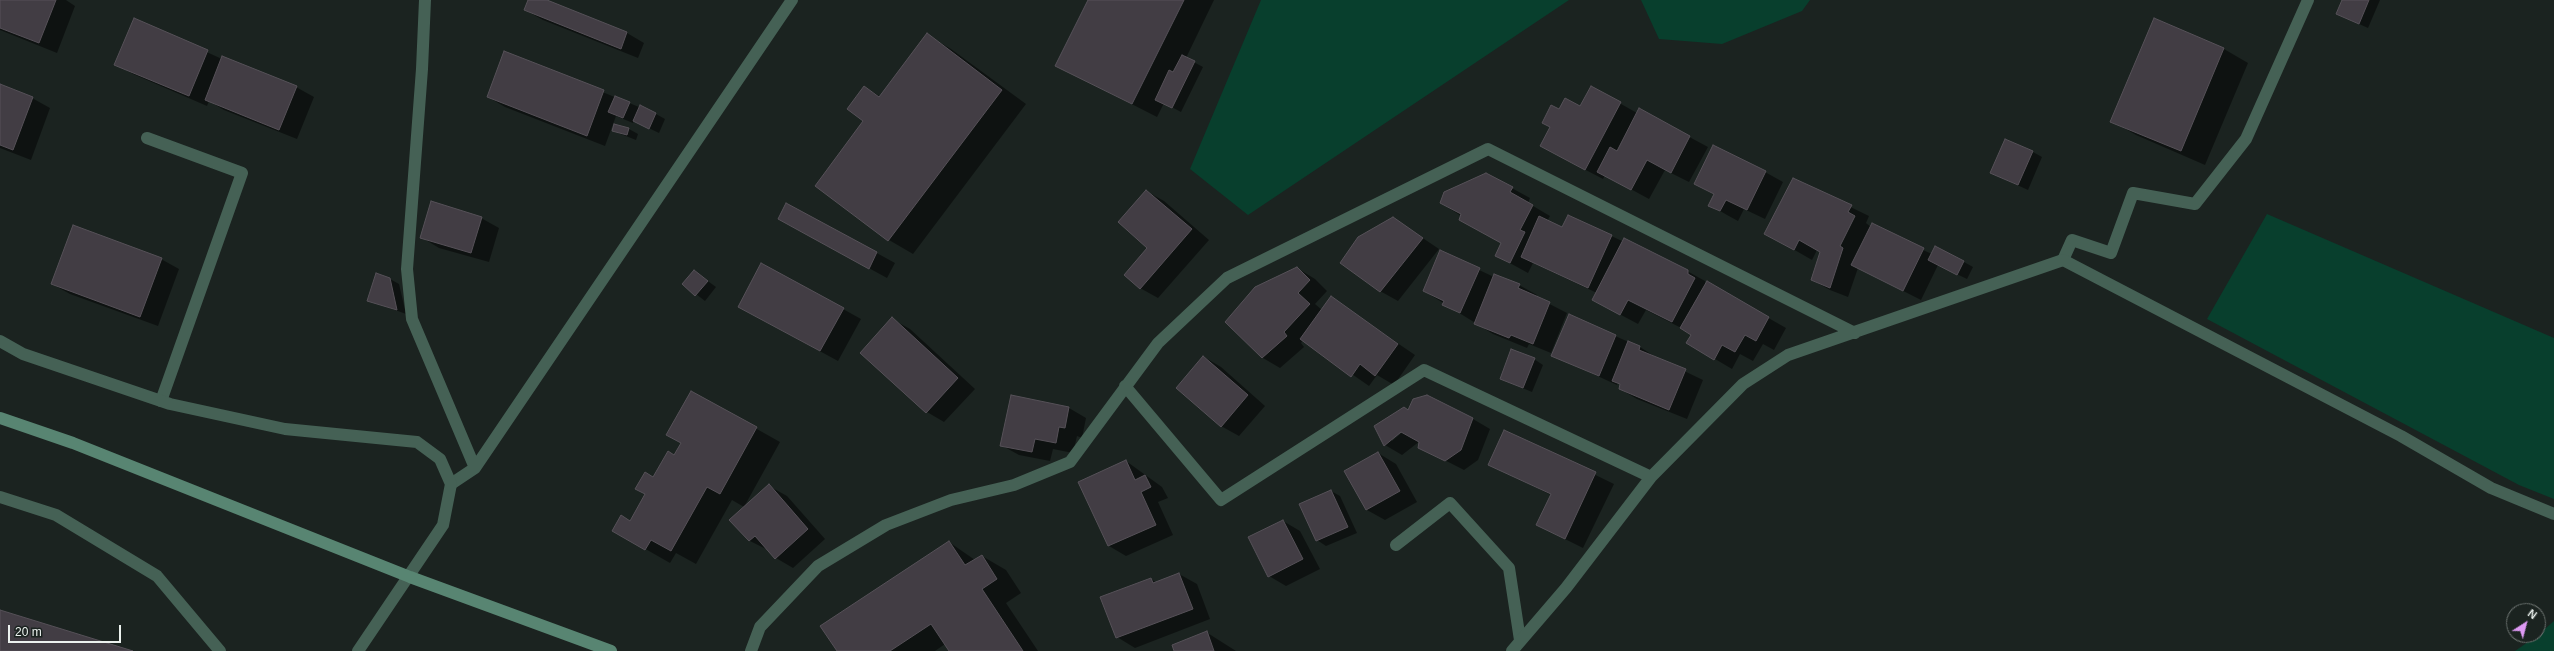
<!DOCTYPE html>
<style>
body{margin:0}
#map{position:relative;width:2554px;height:651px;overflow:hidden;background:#1b2320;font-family:Arial,sans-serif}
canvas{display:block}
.north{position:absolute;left:2506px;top:603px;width:40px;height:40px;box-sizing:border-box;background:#1b2320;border:1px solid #6e7572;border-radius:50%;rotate:36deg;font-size:11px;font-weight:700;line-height:16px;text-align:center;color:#ebf1ee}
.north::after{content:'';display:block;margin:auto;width:14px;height:18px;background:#dd99f3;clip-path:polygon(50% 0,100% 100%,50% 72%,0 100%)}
.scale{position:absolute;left:8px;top:625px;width:113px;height:18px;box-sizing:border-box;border:2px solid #ebf1ee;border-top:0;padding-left:5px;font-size:12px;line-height:14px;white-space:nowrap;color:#ebf1ee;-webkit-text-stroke:3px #1b2320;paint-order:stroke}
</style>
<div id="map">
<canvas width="2554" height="651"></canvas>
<div class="north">N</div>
<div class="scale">20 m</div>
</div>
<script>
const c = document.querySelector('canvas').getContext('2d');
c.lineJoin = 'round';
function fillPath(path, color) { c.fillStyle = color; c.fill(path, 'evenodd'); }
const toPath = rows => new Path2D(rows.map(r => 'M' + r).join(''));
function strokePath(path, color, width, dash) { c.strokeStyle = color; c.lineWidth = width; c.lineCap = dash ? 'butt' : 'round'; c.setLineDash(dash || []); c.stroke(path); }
fillPath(toPath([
 [1261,0,1569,0,1248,215,1190,169],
 [1641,0,1810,0,1802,11,1722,44,1659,39],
 [2267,214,2554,338,2554,499,2519,485,2207,319],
 [2554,621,2554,651,2515,651,2538,635]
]), '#083f2d');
fillPath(toPath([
 [0,0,66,0,75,6,57,53,0,30],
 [529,0,545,0,627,33,644,43,638,58,543,20,525,10],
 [1089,0,1214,0,1186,58,1203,67,1181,112,1164,103,1157,117,1057,66],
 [2343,0,2380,0,2368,28,2337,14],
 [134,19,222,59,296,87,314,97,297,139,224,110,209,101,207,106,133,74,115,64],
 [2155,19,2224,49,2248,63,2205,165,2136,135,2112,121],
 [927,35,951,49,1026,104,913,254,889,240,816,186,864,121,864,87,881,97],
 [505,52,656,114,665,119,659,133,634,121,633,123,616,116,605,146,505,107,488,97],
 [0,85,32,98,50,108,31,160,0,148],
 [1591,87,1637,113,1639,110,1708,147,1689,182,1665,170,1649,199,1614,180,1605,175,1603,179,1559,156,1559,110,1580,107],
 [629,129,638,134,636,140,613,131],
 [2033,152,2042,157,2028,190,1991,173],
 [1765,172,1783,182,1765,219,1744,209,1738,221,1727,215,1710,205,1715,195,1695,184],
 [1486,174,1530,198,1528,203,1550,216,1547,221,1563,228,1568,216,1687,271,1705,281,1705,286,1707,283,1786,328,1774,350,1763,344,1753,361,1740,354,1732,369,1688,343,1693,334,1646,310,1638,324,1593,300,1597,293,1533,263,1528,273,1497,256,1503,243,1441,203],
 [1793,179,1869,216,1866,223,1871,227,1932,254,1936,247,1964,262,1973,267,1967,279,1938,265,1921,300,1858,268,1848,297,1830,290,1812,280,1821,252,1817,250,1812,260,1765,233],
 [1146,191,1164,201,1209,240,1158,298,1140,288,1149,248],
 [787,204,895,263,887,278,779,219],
 [481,218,499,228,489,262,439,248,421,237],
 [1393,218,1439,249,1398,301,1380,291],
 [1441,252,1494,277,1519,285,1537,295,1536,297,1567,313,1551,353,1529,344,1527,348,1493,334,1424,291],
 [161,259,179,269,158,326,70,294,52,284],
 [1297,268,1315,279,1327,291,1315,304,1322,310,1331,298,1415,355,1394,385,1377,375,1369,386,1303,340,1301,343,1304,347,1280,368,1263,358,1226,322],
 [694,271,716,287,705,301,683,284],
 [390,279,399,284,406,314,368,300],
 [843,309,861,319,838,361,757,317],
 [1570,316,1640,347,1657,358,1703,380,1687,419,1637,399,1620,389,1621,385,1618,383,1617,385,1552,355],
 [892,319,910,329,975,389,944,422,927,412],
 [1204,357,1221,367,1265,406,1239,436,1221,426],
 [1534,359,1543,365,1532,392,1501,379],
 [691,392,780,442,744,507,732,500,696,564,676,553,670,563,614,531,631,522,654,478,675,456,682,443],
 [1069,408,1086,418,1082,438,1077,436,1073,453,1053,449,1050,461,1019,455,1001,445],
 [1409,411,1473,419,1490,429,1478,460,1464,470,1419,447,1420,441,1402,455,1385,445],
 [1404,428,1405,430,1392,441,1392,438],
 [1505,431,1614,484,1583,548,1537,525,1551,495,1489,464],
 [1378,453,1396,464,1417,502,1385,520,1367,510,1346,472],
 [1126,461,1162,487,1168,498,1158,502,1173,535,1126,556,1109,546,1080,483],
 [769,486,787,496,825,539,793,568,776,558,768,550,750,541,731,520],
 [1331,491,1340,496,1357,533,1326,546,1317,540],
 [1283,521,1300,531,1320,569,1286,586,1269,576],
 [949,542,975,560,982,556,1006,570,1021,593,1006,603,1038,651,950,651,945,644,935,651,838,651],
 [1179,574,1197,584,1210,619,1135,648,1117,637,1151,579,1157,583],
 [1206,632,1236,651,1175,651]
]), '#0007');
const building = toPath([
 [0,0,56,0,39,43,0,28,0,0],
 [528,0,547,0,627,32,621,49,524,10,528,0],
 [1088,0,1184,0,1132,104,1055,66,1088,0],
 [2342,0,2369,0,2359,24,2336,14,2342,0],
 [134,18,208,50,189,96,114,65,134,18],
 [2154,18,2224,48,2181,151,2110,122,2154,18],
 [927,33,1002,90,888,241,815,186,863,121,847,109,864,86,879,97,927,33],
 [504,51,604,90,587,136,487,97,504,51],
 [1182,55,1195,61,1172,108,1155,100,1169,70,1173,72,1182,55],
 [222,56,297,86,279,130,205,100,222,56],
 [0,84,33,97,13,150,0,145,0,84],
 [1591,86,1621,102,1585,170,1540,146,1550,127,1542,123,1551,105,1559,109,1565,98,1580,106,1591,86],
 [615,96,630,102,623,118,608,112,615,96],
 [640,105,656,113,649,129,633,121,640,105],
 [1639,108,1690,136,1671,173,1647,160,1631,190,1597,172,1610,147,1617,151,1639,108],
 [614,124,629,128,627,135,612,131,614,124],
 [2005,139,2033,151,2018,185,1990,173,2005,139],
 [1713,145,1766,171,1747,210,1726,200,1720,211,1708,206,1714,194,1694,184,1713,145],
 [1486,173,1513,187,1510,192,1533,205,1520,230,1525,232,1510,263,1495,256,1501,243,1459,220,1461,214,1440,203,1444,192,1486,173],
 [1793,178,1852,205,1848,212,1855,216,1840,246,1843,248,1830,288,1811,280,1820,252,1799,240,1794,250,1764,234,1793,178],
 [1146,190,1192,229,1140,289,1124,275,1147,248,1118,222,1146,190],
 [431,201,482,217,471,253,420,238,431,201],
 [786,203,877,252,869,269,778,219,786,203],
 [1568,215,1612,235,1588,288,1521,257,1539,216,1562,227,1568,215],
 [1393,217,1423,238,1380,292,1340,263,1358,237,1393,217],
 [1872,223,1924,248,1903,291,1851,265,1872,223],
 [73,225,162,258,140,317,51,284,73,225],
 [1624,238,1688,270,1688,274,1695,278,1672,322,1628,300,1620,315,1592,300,1624,238],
 [1935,246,1964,261,1957,275,1928,260,1935,246],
 [1440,250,1480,268,1460,313,1442,305,1444,301,1423,291,1440,250],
 [761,263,844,308,820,351,738,307,761,263],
 [1297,267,1310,280,1298,293,1310,304,1284,332,1287,336,1262,358,1225,322,1255,287,1297,267],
 [694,270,708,281,695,296,682,284,694,270],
 [376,273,390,278,397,310,367,301,376,273],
 [1494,274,1520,284,1518,288,1550,302,1533,344,1511,335,1509,338,1474,324,1494,274],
 [1707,281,1769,317,1756,341,1745,335,1735,352,1722,345,1714,360,1686,343,1691,335,1680,328,1707,281],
 [1331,296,1398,344,1375,376,1360,364,1351,377,1300,339,1331,296],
 [1569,314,1616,335,1599,376,1551,356,1569,314],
 [892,317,958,378,926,413,860,353,892,317],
 [1628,341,1640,346,1639,350,1686,369,1669,410,1619,389,1620,384,1612,381,1628,341],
 [1511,349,1535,358,1523,388,1500,379,1511,349],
 [1203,356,1248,395,1221,427,1176,388,1203,356],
 [691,391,757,427,720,494,707,487,671,551,651,540,645,550,612,531,621,515,630,521,645,494,635,489,645,472,653,477,668,451,674,455,681,443,666,435,691,391],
 [1011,395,1069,407,1065,428,1059,427,1056,443,1035,439,1032,452,1000,446,1011,395],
 [1427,395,1473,418,1461,450,1445,461,1418,448,1419,442,1401,432,1384,446,1374,426,1404,407,1408,410,1413,399,1427,395],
 [1504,430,1596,472,1565,539,1536,525,1551,494,1488,465,1504,430],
 [1378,452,1400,491,1366,510,1344,471,1378,452],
 [1126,460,1135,480,1145,475,1151,487,1141,492,1156,525,1108,546,1078,482,1126,460],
 [769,484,808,529,775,559,755,536,749,541,729,520,769,484],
 [1331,490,1348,527,1316,541,1299,504,1331,490],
 [1283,520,1303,559,1268,577,1248,537,1283,520],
 [949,541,965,565,982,555,997,579,982,589,1023,651,949,651,931,624,890,651,837,651,820,626,949,541],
 [1179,573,1193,609,1116,638,1100,597,1151,578,1153,583,1179,573],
 [0,610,133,651,0,651,0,610],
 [1207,631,1214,651,1174,651,1172,645,1207,631]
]);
fillPath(building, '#423d44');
strokePath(building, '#565158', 1);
strokePath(toPath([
 [425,0,422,69,407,269,412,319,475,468],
 [147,138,242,173,161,401],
 [2063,260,2072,240,2111,253,2133,193,2195,204,2246,139,2308,0],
 [451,484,475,468,792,0],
 [1396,545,1450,503,1509,568,1520,640]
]), '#456155', 12);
strokePath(toPath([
 [0,341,23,354,170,404,285,429,417,442,440,459,451,484,443,525,358,651],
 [1125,386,1221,500,1424,370,1651,477],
 [0,497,56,515,157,576,220,651],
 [751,651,760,627,818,566,886,525,951,500,1014,485,1070,462,1158,343,1227,278,1488,149,1855,333],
 [1512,651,1566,588,1651,477,1743,384,1788,355,2063,260,2401,436,2491,488,2554,514]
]), '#456155', 12);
strokePath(toPath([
 [0,418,73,443,410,577,611,651]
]), '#588572', 12);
</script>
